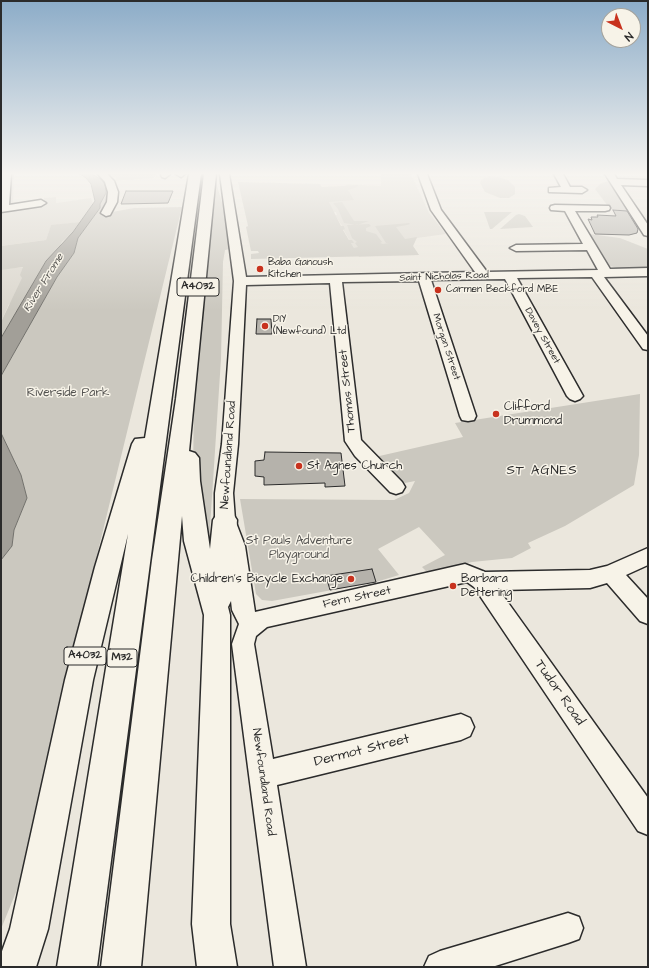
<!DOCTYPE html>
<style>
body{margin:0}
#map{position:relative;width:649px;height:968px;overflow:hidden;background:#ebe7dd;font-family:"Architects Daughter",sans-serif}
canvas{display:block}
.frame{position:absolute;inset:0;border:2px solid #2b2b2b;pointer-events:none}
.north{position:absolute;left:601px;top:8px;width:40px;height:40px;box-sizing:border-box;background:#f7f3e8;border:1px solid #a5a39c;border-radius:50%;rotate:138deg;font-size:11px;font-weight:700;line-height:16px;text-align:center;color:#2b2b2b}
.north::after{content:'';display:block;margin:auto;width:14px;height:18px;background:#c8321e;clip-path:polygon(50% 0,100% 100%,50% 72%,0 100%)}
</style>
<div id="map">
<canvas width="649" height="968"></canvas>
<div class="frame"></div>
<div class="north">N</div>
</div>
<script>
const c = document.querySelector('canvas').getContext('2d');
c.lineJoin = 'round';
function fillPath(path, color) { c.fillStyle = color; c.fill(path, 'evenodd'); }
const toPath = rows => new Path2D(rows.map(r => 'M' + r).join(''));
function strokePath(path, color, width, dash) { c.strokeStyle = color; c.lineWidth = width; c.lineCap = dash ? 'butt' : 'round'; c.setLineDash(dash || []); c.stroke(path); }
function drawText(font, color, halo, rows, align = 'center') {
  c.font = font + ' "Architects Daughter",sans-serif'; c.lineWidth = 3; c.setLineDash([]); c.textBaseline = 'middle'; c.strokeStyle = halo; c.fillStyle = color; for (const [text, x, y, turn = 0] of rows) {
    c.save(); c.translate(x, y); c.rotate((+turn || 0) * Math.PI / 180); c.textAlign = isNaN(turn) ? turn : align; if (halo) c.strokeText(text, 0, 0); c.fillText(text, 0, 0); c.restore();
  }
}
fillPath(toPath([
 [1,174,14,174,13,205,44,201,44,198,56,197,56,203,91,198,93,204,80,222,51,226,46,240,1,246],
 [108,174,157,174,154,178,116,181,116,178],
 [381,174,411,174,429,213,446,234,417,238,413,246,419,255,359,257,343,229,345,229,344,226,342,226,335,215,337,215,336,212,333,212,330,207,329,202,347,184,381,186],
 [27,267,22,302,9,304,1,322,2,269]
]), '#dbd7ce');
fillPath(toPath([
 [489,176,498,177,508,180,515,187,515,194,509,198,500,198,485,192,480,183,481,180],
 [215,179,224,209,230,249,225,250,223,262,221,359,210,527,211,545,206,549,193,485,194,378],
 [608,181,627,211,610,209,595,189,600,184],
 [238,182,320,184,322,187,358,185,357,187,348,190,354,200,329,202,341,226,344,226,345,229,343,230,349,240,352,240,354,243,351,243,354,248,358,247,355,243,357,242,352,238,347,225,369,224,371,226,366,228,366,231,376,234,382,242,380,243,383,244,389,243,386,243,375,226,409,223,410,224,407,225,396,227,405,239,417,237,413,246,419,255,251,259,251,254,259,253,258,251,251,251,246,227,248,226],
 [106,187,107,201,101,214,134,208,182,207,86,600,66,671,29,860,1,929,1,560,12,546,14,530,27,498,21,475,1,433,1,376,57,277,74,253,78,238,100,208,100,204,106,193],
 [342,202,354,221,369,221,357,225,344,223,338,209,333,203],
 [484,212,512,212,492,229,490,229],
 [519,214,525,216,533,227,500,229,516,215],
 [80,222,71,234,62,242,57,251,46,261,1,338,1,322,22,278,20,275,23,267,1,270,1,246,46,240,51,225],
 [590,234,620,238,648,249,648,268,617,268,610,266],
 [640,394,639,455,634,485,565,526,528,543,531,548,512,558,472,562,428,573,422,567,445,555,419,527,378,549,399,575,376,582,272,601,262,600,256,594,240,499,394,500,409,493,415,481,405,483,397,478,375,457,463,437,455,423]
]), '#cbc8bf');
const water = toPath([
 [80,174,92,174,102,180,106,187,106,193,100,204,100,208,78,238,74,253,57,277,1,376,1,338,46,261,73,232,95,201,91,184,86,178,80,174],
 [1,433,21,475,27,498,14,530,12,546,1,560,1,433]
]);
fillPath(water, '#a29f98');
strokePath(water, '#72716c', 1);
const building = toPath([
 [126,191,173,191,168,203,121,204,126,191],
 [613,210,627,211,638,229,637,233,629,235,595,234,588,219,592,220,591,217,598,217,597,215,616,216,613,210],
 [257,319,271,319,272,334,256,334,257,319],
 [265,452,341,453,345,486,325,487,325,483,264,485,264,477,255,476,255,461,264,460,265,452],
 [372,569,376,582,330,590,326,576,372,569]
]);
fillPath(building, '#b5b2ab');
strokePath(building, '#2b2b2b', 1);
const minor = toPath([
 [1,174,11,174,9,205,41,200,46,203,41,206,1,212,1,174],
 [98,174,107,174,114,181,118,192,117,202,110,215,106,216,101,213,107,202,108,192,105,182,98,174],
 [161,174,170,174,165,178,162,177,161,174],
 [176,174,185,174,181,177,176,174],
 [220,174,229,174,246,277,475,272,431,210,418,174,427,174,441,210,487,272,598,270,587,250,516,251,510,248,516,245,583,244,565,211,551,210,550,208,551,206,555,205,609,206,610,208,609,210,605,211,575,211,610,269,648,268,648,276,604,277,648,336,648,350,643,349,592,277,517,278,583,396,580,399,575,401,570,399,567,396,505,279,431,280,476,416,474,420,468,421,462,420,460,416,419,281,342,282,361,440,402,482,405,487,402,492,396,494,390,492,355,456,345,441,330,283,246,285,238,444,233,493,235,520,245,546,255,612,465,564,485,572,590,570,607,566,648,548,648,565,626,575,648,599,648,624,640,621,607,583,590,588,499,590,648,798,648,835,638,831,474,587,467,582,267,627,256,636,254,644,273,759,461,714,470,718,474,727,470,736,461,740,277,785,306,967,274,967,232,644,239,624,232,610,225,546,215,520,215,493,222,444,234,281,220,174],
 [554,174,563,174,570,187,582,187,587,190,582,193,549,192,549,188,561,187,554,174],
 [605,174,614,174,617,179,648,180,648,186,621,185,648,225,648,236,644,235,605,174],
 [568,913,579,917,583,928,579,939,568,943,492,967,424,967,429,956,440,951,568,913]
]);
const highway = toPath([
 [189,174,201,174,97,967,57,967,128,534,93,680,48,929,36,967,1,967,1,954,10,929,65,680,95,567,132,444,135,439,145,438,189,174],
 [204,174,216,174,189,451,195,453,199,458,200,481,210,549,213,520,217,514,225,511,233,514,237,520,231,601,228,607,230,615,230,924,237,967,197,967,192,924,204,615,184,541,182,516,141,967,101,967,152,560,176,399,204,174]
]);
strokePath(minor, '#2b2b2b', 3);
strokePath(highway, '#2b2b2b', 3);
fillPath(minor, '#f7f3e8');
fillPath(highway, '#f7f3e8');
const sky = c.createLinearGradient(0, 0, 0, 310);
sky.addColorStop(0, '#8cacc8');
sky.addColorStop(0.56, '#f6f4f0');
sky.addColorStop(1, '#f6f4f000');
c.fillStyle = sky;
c.fillRect(0, 0, 649, 310);
for (const [x, y, r, color] of [
 [260,269,4,"#c8321e"],
 [438,290,4,"#c8321e"],
 [265,326,4,"#c8321e"],
 [496,414,4,"#c8321e"],
 [299,466,4,"#c8321e"],
 [351,579,4,"#c8321e"],
 [453,586,4,"#c8321e"]
]) { const dot = new Path2D(); dot.arc(x, y, r, 0, 2 * Math.PI); c.fillStyle = color; c.fill(dot); strokePath(dot, '#f7f3e8', 1.5); }
drawText('10px', '#2b2b2b', '#f7f3e8', [
 ["Baba Ganoush",268,263],
 ["Kitchen",268,275],
 ["Carmen Beckford MBE",446,290],
 ["DIY",273,320],
 ["(Newfound) Ltd",273,332]
], 'left');
drawText('10px', '#2b2b2b', '#f7f3e8', [
 ["Saint Nicholas Road",444,277,-2],
 ["Davey Street",542,336,61],
 ["Morgan Street",446,347,72]
]);
drawText('italic 11px', '#555451', '#f7f3e8', [
 ["River Frome",44,283,-58]
]);
for (const [x, y, w] of [
 [198,287,42],
 [85,656,42],
 [122,658,30]
]) { const box = new Path2D(); box.roundRect(x - w / 2, y - 9, w, 18, 3); c.fillStyle = '#f7f3e8'; c.fill(box); strokePath(box, '#2b2b2b', 1); }
drawText('bold 11px', '#2b2b2b', null, [
 ["A4032",198,287],
 ["A4032",85,656],
 ["M32",122,658]
]);
drawText('12px', '#2b2b2b', '#f7f3e8', [
 ["Thomas Street",348,391,-96],
 ["Newfoundland Road",229,455,-86],
 ["Fern Street",357,598,-12],
 ["Newfoundland Road",263,782,82]
]);
drawText('12px', '#535250', '#f7f3e8', [
 ["Riverside Park",68,393],
 ["St Pauls Adventure",299,541],
 ["Playground",299,555]
]);
drawText('12px', '#2b2b2b', '#f7f3e8', [
 ["Clifford",504,407],
 ["Drummond",504,421],
 ["St Agnes Church",307,466],
 ["Children's Bicycle Exchange",343,579,"right"],
 ["Barbara",461,579],
 ["Dettering",461,593]
], 'left');
c.letterSpacing = '1px';
drawText('13px', '#2b2b2b', '#f7f3e8', [
 ["ST AGNES",542,471]
]);
c.letterSpacing = '0px';
drawText('14px', '#2b2b2b', '#f7f3e8', [
 ["Tudor Road",559,693,55],
 ["Dermot Street",362,751,-14]
]);
</script>
